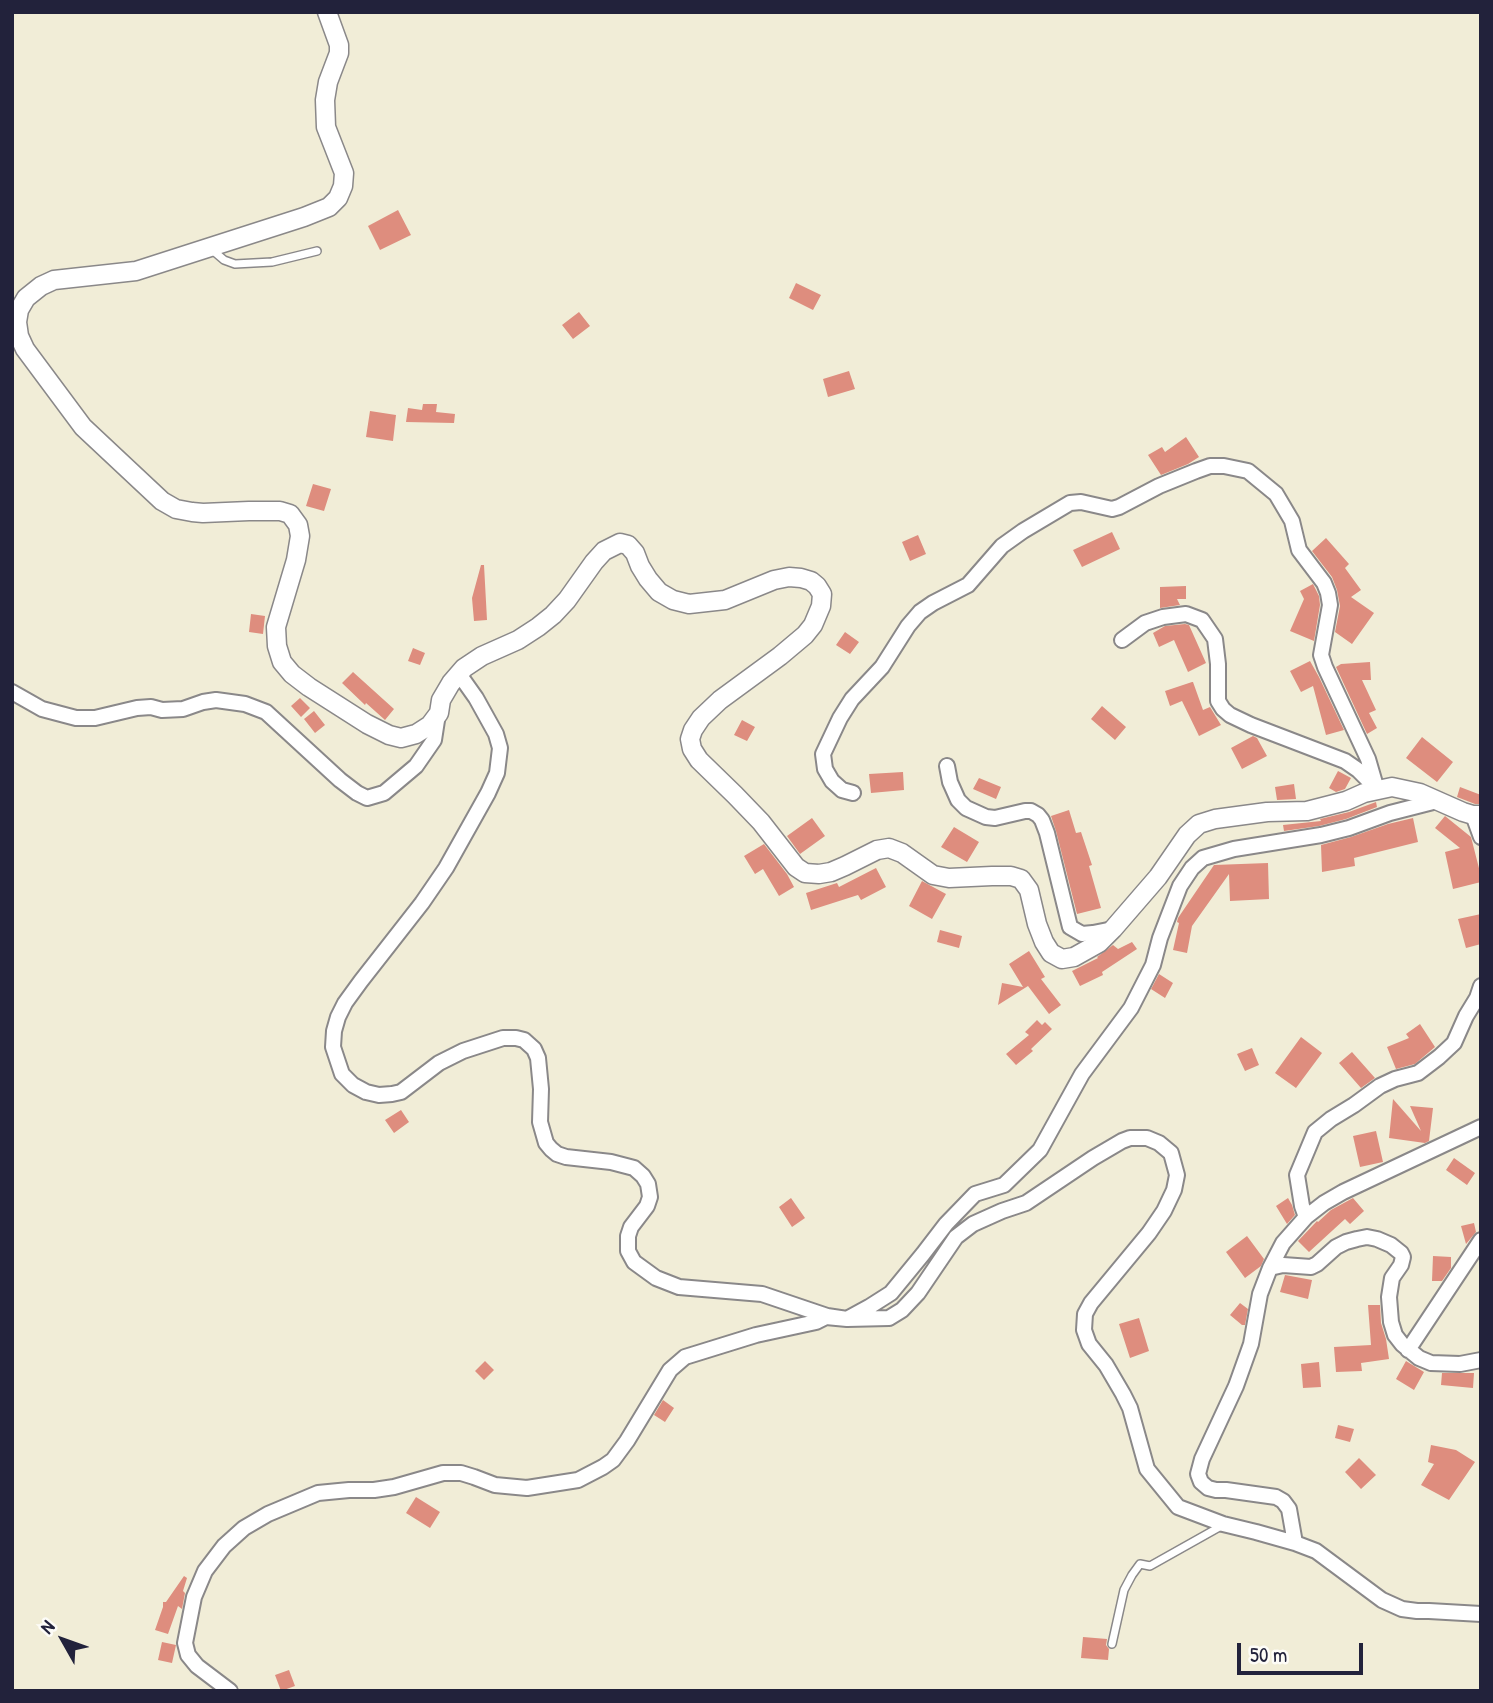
<!DOCTYPE html>
<style>
body{margin:0}
#map{position:relative;width:1493px;height:1703px;overflow:hidden;background:#f1edd7;font-family:"Patrick Hand",sans-serif}
canvas{display:block}
.frame{position:absolute;inset:0;border:14px solid #22223b;pointer-events:none}
.north{position:absolute;left:28px;top:1605px;width:70px;height:70px;-webkit-text-stroke:5px #fdfcf7;paint-order:stroke;rotate:310deg;font-size:19px;font-weight:700;line-height:28px;text-align:center;color:#22223b}
.north::after{content:'';display:block;margin:auto;width:24px;height:32px;background:#22223b;clip-path:polygon(50% 0,100% 100%,50% 72%,0 100%)}
.scale{position:absolute;left:1237px;top:1643px;width:126px;height:32px;box-sizing:border-box;border:4px solid #22223b;border-top:0;padding-left:9px;font-size:21px;line-height:24px;white-space:nowrap;color:#22223b;-webkit-text-stroke:5px #fdfcf7;paint-order:stroke}
</style>
<div id="map">
<canvas width="1493" height="1703"></canvas>
<div class="frame"></div>
<div class="north">N</div>
<div class="scale">50 m</div>
</div>
<script>
const c = document.querySelector('canvas').getContext('2d');
c.lineJoin = 'round';
function fillPath(path, color) { c.fillStyle = color; c.fill(path, 'evenodd'); }
const toPath = rows => new Path2D(rows.map(r => 'M' + r).join(''));
function strokePath(path, color, width, dash) { c.strokeStyle = color; c.lineWidth = width; c.lineCap = dash ? 'butt' : 'round'; c.setLineDash(dash || []); c.stroke(path); }
fillPath(toPath([
 [398,210,411,235,380,250,368,226],
 [796,283,821,295,813,310,789,298],
 [579,312,590,326,573,339,562,325],
 [849,371,855,389,828,397,823,379],
 [423,404,437,404,436,412,455,414,454,423,406,422,408,408,422,410],
 [370,411,396,415,393,441,366,437],
 [1186,437,1199,457,1188,464,1161,475,1148,455,1162,447,1165,452],
 [313,484,331,489,324,511,306,506],
 [1112,532,1120,549,1082,567,1073,550],
 [918,535,926,554,910,561,902,542],
 [1326,538,1349,564,1345,568,1361,590,1351,597,1374,613,1352,644,1335,632,1340,606,1337,590,1332,577,1312,551],
 [481,565,484,565,487,620,474,621,472,598],
 [1313,584,1319,596,1320,605,1314,641,1290,631,1304,599,1300,591],
 [1186,586,1186,599,1177,599,1180,605,1160,608,1160,587],
 [251,614,265,616,263,634,249,632],
 [1185,624,1189,625,1206,663,1188,672,1174,640,1159,647,1153,633,1165,626],
 [845,632,859,642,850,654,836,645],
 [413,648,425,653,420,665,408,661],
 [1310,661,1319,677,1344,730,1326,735,1313,686,1301,692,1290,671],
 [1370,662,1371,680,1362,680,1376,710,1369,713,1377,728,1367,734,1336,667,1341,664],
 [353,672,394,709,385,720,366,703,365,705,342,683],
 [1192,682,1193,682,1203,710,1210,707,1221,725,1199,736,1182,701,1170,706,1165,691],
 [300,698,310,708,301,717,291,706],
 [1102,706,1126,727,1115,740,1091,719],
 [314,711,325,725,315,733,304,719],
 [742,720,755,727,747,741,734,735],
 [1253,736,1257,738,1267,756,1242,769,1231,748],
 [1422,737,1453,762,1437,782,1406,758],
 [1338,771,1351,778,1345,789,1336,792,1329,788],
 [903,772,904,790,871,793,869,774],
 [979,778,1001,787,996,799,973,789],
 [1294,784,1296,799,1277,800,1275,787],
 [1460,787,1481,795,1481,804,1475,804,1457,797],
 [1376,802,1377,807,1346,819,1319,826,1284,831,1283,825,1321,821,1320,819,1349,812],
 [1069,810,1076,833,1081,832,1092,865,1089,866,1101,908,1077,914,1056,831,1051,816],
 [1445,816,1471,837,1481,876,1481,882,1453,889,1445,852,1460,848,1435,828],
 [812,818,825,836,800,854,787,836],
 [1413,818,1418,842,1354,858,1355,866,1322,872,1321,845,1351,837,1388,824],
 [954,827,979,842,967,862,941,847],
 [764,844,787,874,794,887,779,896,763,869,755,874,744,856],
 [1268,863,1269,899,1230,901,1229,874,1192,926,1187,953,1173,950,1179,923,1177,922,1178,918,1214,865],
 [876,868,886,887,861,900,858,895,811,910,806,893,837,883,839,887],
 [922,881,946,894,932,919,909,906],
 [1481,914,1481,944,1466,948,1458,919],
 [940,930,962,936,959,948,937,942],
 [1132,942,1137,949,1102,972,1103,975,1080,986,1072,971,1098,958,1097,957,1113,945,1118,949],
 [1029,951,1045,977,1041,979,1061,1005,1049,1014,1028,986,998,1005,1002,983,1023,987,1009,964],
 [1159,974,1173,983,1165,998,1151,989],
 [1037,1020,1042,1025,1045,1022,1052,1029,1031,1049,1033,1051,1016,1065,1006,1054,1029,1035,1025,1032],
 [1420,1024,1435,1047,1415,1064,1396,1069,1387,1047,1409,1038,1406,1034],
 [1301,1037,1322,1053,1296,1088,1275,1073],
 [1252,1048,1259,1065,1245,1071,1237,1054],
 [1352,1052,1375,1078,1361,1088,1339,1063],
 [1393,1099,1421,1131,1410,1106,1433,1108,1429,1141,1425,1143,1389,1138],
 [401,1110,409,1122,394,1133,385,1120],
 [1376,1131,1383,1162,1360,1167,1353,1136],
 [1454,1158,1475,1173,1467,1185,1446,1170],
 [791,1198,805,1218,792,1227,779,1207],
 [1288,1198,1292,1205,1295,1215,1287,1224,1276,1206],
 [1353,1198,1364,1211,1350,1224,1345,1219,1309,1252,1298,1241,1317,1221,1318,1222,1331,1210],
 [1474,1223,1476,1232,1466,1244,1461,1226],
 [1247,1236,1264,1259,1261,1266,1245,1278,1226,1252],
 [1433,1256,1451,1257,1451,1268,1442,1281,1432,1281],
 [1285,1275,1312,1280,1308,1299,1280,1292],
 [1240,1303,1248,1309,1245,1325,1242,1325,1230,1315],
 [1368,1305,1380,1305,1381,1323,1386,1339,1389,1359,1361,1363,1362,1371,1336,1372,1334,1347,1371,1345],
 [1139,1318,1149,1351,1130,1358,1119,1324],
 [485,1361,494,1370,484,1380,475,1371],
 [1406,1361,1424,1372,1414,1390,1396,1379],
 [1319,1362,1321,1387,1303,1388,1301,1364],
 [1442,1373,1474,1373,1473,1388,1441,1385],
 [663,1400,674,1408,665,1422,654,1415],
 [1338,1425,1354,1429,1350,1442,1335,1438],
 [1431,1445,1456,1450,1475,1462,1449,1500,1421,1485,1434,1464,1428,1462],
 [1359,1458,1376,1475,1361,1489,1345,1472],
 [416,1497,440,1512,430,1528,406,1513],
 [184,1576,187,1578,183,1591,185,1593,182,1609,178,1606,168,1634,155,1630,163,1607,163,1602,166,1602],
 [1083,1637,1107,1639,1106,1645,1109,1649,1108,1660,1081,1658],
 [162,1642,176,1645,172,1663,158,1660],
 [289,1670,295,1686,281,1691,275,1675]
]), '#de8d7e');
const service = toPath([
 [210,248,224,260,235,264,272,262,317,251],
 [1112,1644,1124,1590,1132,1575,1140,1564,1150,1566,1223,1525]
]);
const minor = toPath([
 [1122,640,1145,623,1163,617,1186,614,1202,620,1215,639,1218,664,1218,701,1223,709,1230,715,1251,725,1345,761,1358,770,1374,786],
 [459,674,476,698,496,734,500,748,497,773,488,793,446,868,422,903,361,981,345,1003,338,1017,334,1031,333,1047,342,1074,353,1085,366,1092,379,1095,392,1094,401,1092,439,1063,463,1051,503,1038,516,1038,524,1040,534,1049,538,1058,541,1089,540,1122,546,1143,551,1149,557,1154,566,1157,611,1162,634,1168,643,1176,648,1184,650,1197,647,1206,631,1227,628,1236,628,1251,634,1262,656,1278,679,1287,762,1294,827,1316,847,1319,889,1318,902,1310,918,1293,956,1237,973,1224,1002,1211,1026,1203,1093,1158,1122,1141,1130,1138,1147,1138,1159,1143,1171,1153,1177,1175,1174,1190,1164,1211,1149,1233,1091,1303,1085,1314,1084,1330,1089,1344,1106,1365,1123,1394,1130,1408,1147,1469,1178,1507,1223,1524,1256,1532,1295,1543,1316,1551,1382,1600,1402,1609,1417,1611,1429,1611,1481,1614],
 [12,692,42,709,76,718,95,718,137,708,151,707,162,710,183,709,203,702,216,700,245,704,266,712,340,780,357,793,367,798,384,793,416,766,434,740,438,714],
 [947,766,950,782,958,800,966,808,986,817,995,818,1025,811,1031,811,1038,815,1042,820,1047,833,1070,927,1082,934,1093,933,1113,929],
 [853,793,842,790,832,781,825,769,823,754,840,718,852,699,882,667,908,626,920,612,933,603,968,585,1002,546,1023,531,1070,503,1081,502,1112,509,1119,507,1159,486,1196,471,1210,466,1224,466,1248,471,1276,494,1292,521,1299,550,1324,583,1328,593,1330,605,1321,655,1325,667,1368,759,1377,790],
 [1473,815,1481,837],
 [1306,1217,1302,1206,1297,1175,1315,1132,1331,1119,1354,1105,1380,1086,1395,1079,1418,1073,1439,1057,1454,1043,1466,1016,1477,998,1481,986],
 [1270,1268,1283,1265,1311,1267,1317,1264,1336,1247,1346,1242,1357,1239,1367,1237,1377,1239,1391,1245,1401,1253,1403,1257,1401,1265,1392,1278,1389,1297,1391,1322,1395,1335,1402,1344,1419,1358,1431,1363,1460,1364,1481,1360],
 [1408,1350,1481,1240],
 [1295,1543,1289,1509,1283,1501,1276,1497,1226,1490,1216,1490,1208,1488,1201,1482,1198,1474,1202,1459,1236,1386,1251,1344,1260,1294,1270,1268,1283,1243,1306,1217,1324,1203,1343,1192,1481,1127],
 [230,1691,197,1666,188,1655,185,1643,194,1597,205,1571,224,1546,244,1528,268,1514,318,1493,349,1490,374,1490,394,1487,443,1473,461,1473,474,1477,495,1485,527,1488,578,1480,603,1467,613,1460,627,1441,670,1370,685,1357,756,1335,816,1322,826,1317,847,1319,869,1307,891,1293,923,1254,946,1224,975,1194,1004,1185,1040,1150,1082,1074,1131,1008,1153,965,1160,938,1180,886,1192,868,1203,858,1234,849,1321,835,1349,828,1390,813,1437,801]
]);
const tertiary = toPath([
 [327,12,339,45,339,53,328,82,325,100,326,127,344,173,343,186,338,198,329,207,304,217,136,271,54,280,41,286,26,298,19,310,17,322,19,336,25,349,83,427,162,501,176,509,192,512,203,513,249,511,280,511,290,514,298,525,300,536,296,560,276,627,277,646,282,662,292,674,309,687,367,724,389,735,401,738,416,734,430,725,439,713,441,700,451,683,464,668,482,656,518,640,538,627,553,615,567,600,594,562,604,551,620,543,628,545,635,553,640,566,648,579,659,592,673,600,689,604,725,600,774,580,789,577,801,578,811,581,817,586,822,594,821,606,813,625,805,635,780,656,720,700,701,718,693,730,690,739,692,749,699,760,735,795,761,822,796,867,805,873,819,874,831,872,845,866,877,850,889,848,902,853,933,875,949,878,992,876,1011,876,1021,879,1029,890,1037,924,1044,942,1051,953,1062,959,1074,957,1099,943,1113,929,1158,877,1187,835,1199,824,1215,819,1267,812,1307,811,1346,801,1364,793,1392,787,1420,793,1463,812,1473,815,1481,815]
]);
strokePath(service, '#8a8889', 10);
strokePath(minor, '#8a8889', 18);
strokePath(tertiary, '#8a8889', 21);
strokePath(service, '#fff', 7);
strokePath(minor, '#fff', 14);
strokePath(tertiary, '#fff', 18);
</script>
